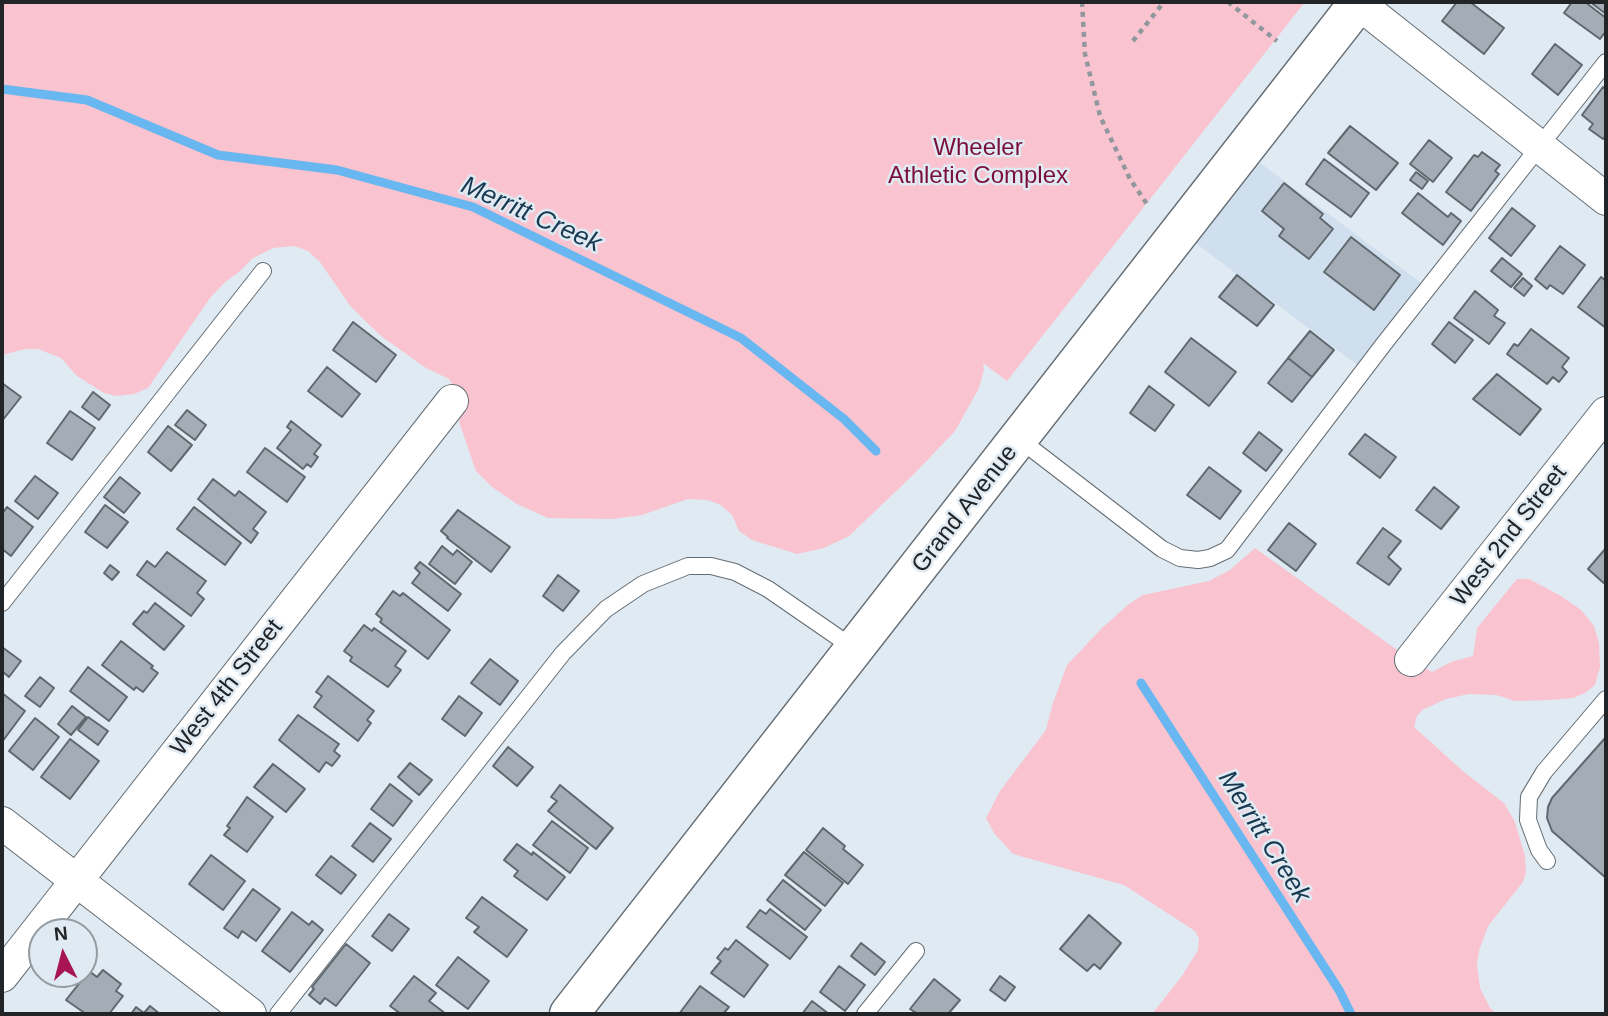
<!DOCTYPE html>
<style>
body{margin:0}
#map{position:relative;width:1608px;height:1016px;overflow:hidden;background:#e0eaf2;font-family:Arial,sans-serif}
canvas{display:block}
.frame{position:absolute;inset:0;border:4px solid #222528;pointer-events:none}
.north{position:absolute;left:28px;top:918px;width:70px;height:70px;box-sizing:border-box;background:#e0eaf2;border:2px solid #949ba1;border-radius:50%;rotate:354deg;font-size:19px;font-weight:700;line-height:28px;text-align:center;color:#222528}
.north::after{content:'';display:block;margin:auto;width:24px;height:32px;background:#a71552;clip-path:polygon(50% 0,100% 100%,50% 72%,0 100%)}
</style>
<div id="map">
<canvas width="1608" height="1016"></canvas>
<div class="frame"></div>
<div class="north">N</div>
</div>
<script>
const c = document.querySelector('canvas').getContext('2d');
c.lineJoin = 'round';
function fillPath(path, color) { c.fillStyle = color; c.fill(path, 'evenodd'); }
const toPath = rows => new Path2D(rows.map(r => 'M' + r).join(''));
function strokePath(path, color, width, dash) { c.strokeStyle = color; c.lineWidth = width; c.lineCap = dash ? 'butt' : 'round'; c.setLineDash(dash || []); c.stroke(path); }
function drawText(font, color, halo, rows, align = 'center') {
  c.font = font + ' Arial,sans-serif'; c.lineWidth = 5; c.setLineDash([]); c.textBaseline = 'middle'; c.strokeStyle = halo; c.fillStyle = color; for (const [text, x, y, turn = 0] of rows) {
    c.save(); c.translate(x, y); c.rotate((+turn || 0) * Math.PI / 180); c.textAlign = isNaN(turn) ? turn : align; if (halo) c.strokeText(text, 0, 0); c.fillText(text, 0, 0); c.restore();
  }
}
fillPath(toPath([
 [1244,151,1429,289,1364,370,1181,232]
]), '#cfdfed');
fillPath(toPath([
 [2,2,1305,2,1007,381,983,363,984,370,978,390,955,431,913,475,849,536,824,548,797,554,752,540,739,531,732,515,721,505,707,500,688,499,642,515,612,519,548,518,517,504,492,487,476,471,459,422,461,403,456,389,449,379,426,368,381,336,351,307,320,262,308,251,294,246,273,248,253,258,239,272,225,282,210,298,148,388,134,394,116,396,104,393,77,376,61,358,38,349,25,349,2,355],
 [1255,548,1411,660,1432,672,1451,662,1473,656,1477,628,1517,579,1529,579,1561,596,1581,610,1594,626,1599,643,1600,667,1595,685,1585,693,1573,698,1550,700,1515,701,1496,695,1469,694,1446,699,1422,710,1417,716,1414,727,1464,772,1504,803,1515,822,1525,856,1526,872,1523,882,1488,926,1479,951,1477,964,1480,988,1490,1008,1497,1014,1152,1014,1182,976,1198,950,1199,939,1195,931,1124,885,1013,854,994,833,986,818,1000,791,1046,730,1052,706,1067,665,1102,628,1129,604,1143,595,1209,581,1230,570]
]), '#f9c3d0');
strokePath(toPath([
 [2,89,87,100,218,155,337,170,473,207,741,338,844,419,876,451],
 [1141,683,1339,990,1351,1014]
]), '#69b7f0', 9);
const building = toPath([
 [1457,2,1470,2,1504,28,1484,54,1442,21,1457,2],
 [1572,2,1585,2,1606,18,1606,31,1600,39,1564,13,1572,2],
 [1590,2,1606,2,1606,14,1590,2],
 [1555,44,1582,65,1558,95,1532,74,1555,44],
 [1603,87,1606,90,1606,135,1603,139,1589,129,1593,124,1582,115,1603,87],
 [1350,126,1398,163,1376,190,1328,153,1350,126],
 [1429,140,1452,158,1433,182,1410,164,1429,140],
 [1482,152,1500,165,1495,171,1499,174,1471,211,1446,192,1474,155,1478,157,1482,152],
 [1324,159,1369,193,1351,217,1306,184,1324,159],
 [1416,172,1428,181,1422,189,1410,180,1416,172],
 [1284,183,1323,214,1320,218,1333,229,1309,259,1279,236,1284,229,1262,211,1284,183],
 [1418,193,1448,217,1451,213,1461,221,1443,245,1402,213,1418,193],
 [1512,208,1535,226,1511,256,1489,238,1512,208],
 [1351,237,1400,275,1374,310,1324,272,1351,237],
 [1560,246,1585,265,1563,294,1550,285,1547,289,1535,279,1560,246],
 [1502,258,1522,274,1511,287,1491,271,1502,258],
 [1237,275,1274,305,1257,326,1219,297,1237,275],
 [1601,277,1606,281,1606,328,1578,307,1601,277],
 [1523,278,1532,286,1524,296,1514,288,1523,278],
 [1475,291,1498,310,1494,316,1505,323,1489,344,1454,318,1475,291],
 [353,322,396,355,376,382,333,350,353,322],
 [1449,322,1473,340,1455,363,1432,344,1449,322],
 [1531,329,1569,358,1562,367,1567,372,1559,382,1553,377,1547,384,1507,354,1514,344,1518,346,1531,329],
 [1310,331,1334,350,1312,377,1288,358,1310,331],
 [1191,338,1236,372,1209,406,1165,372,1191,338],
 [1288,358,1312,377,1292,402,1268,383,1288,358],
 [327,367,360,394,342,417,308,391,327,367],
 [1497,374,1541,409,1520,435,1473,399,1497,374],
 [2,383,21,397,2,421,2,383],
 [1149,386,1174,405,1155,431,1130,413,1149,386],
 [93,392,110,405,99,420,82,407,93,392],
 [187,410,206,425,195,440,175,425,187,410],
 [70,411,95,428,72,460,47,443,70,411],
 [291,421,321,445,314,454,318,457,311,467,307,464,303,469,277,448,291,430,287,427,291,421],
 [168,426,192,445,171,471,148,452,168,426],
 [1259,432,1282,450,1266,471,1243,453,1259,432],
 [1365,434,1396,457,1380,478,1349,454,1365,434],
 [265,448,305,477,287,502,247,472,265,448],
 [1209,467,1241,491,1220,519,1187,495,1209,467],
 [35,476,58,493,38,519,15,501,35,476],
 [120,477,140,493,124,513,104,497,120,477],
 [213,479,235,496,239,491,266,512,253,529,258,533,251,543,198,499,213,479],
 [1434,487,1459,507,1441,529,1416,510,1434,487],
 [105,505,128,522,107,548,85,532,105,505],
 [7,507,33,527,11,556,2,549,2,514,7,507],
 [194,507,241,543,225,565,177,529,194,507],
 [458,510,510,547,491,572,447,538,448,537,441,531,458,510],
 [1289,523,1316,544,1296,571,1268,550,1289,523],
 [1383,528,1401,541,1388,557,1401,569,1389,585,1357,563,1383,528],
 [442,546,453,555,457,550,472,562,455,584,429,564,442,546],
 [1606,548,1606,585,1588,569,1606,548],
 [167,552,206,581,197,593,204,599,191,616,137,575,147,561,155,567,167,552],
 [420,562,461,594,448,611,412,583,420,573,415,568,420,562],
 [110,565,119,572,112,580,104,573,110,565],
 [558,575,579,591,563,611,543,596,558,575],
 [393,591,400,596,403,593,450,630,428,659,380,622,382,619,376,614,393,591],
 [155,603,184,626,164,650,133,624,144,611,147,613,155,603],
 [364,625,372,631,374,628,406,651,395,666,401,670,388,687,350,661,352,657,344,651,364,625],
 [121,641,153,666,151,668,158,673,143,692,136,687,134,690,102,665,121,641],
 [2,647,21,661,9,677,2,671,2,647],
 [490,659,518,681,500,705,471,683,490,659],
 [88,667,127,697,109,721,70,691,88,667],
 [328,676,374,711,367,720,371,723,358,741,314,707,322,696,316,692,328,676],
 [40,677,54,688,40,707,25,696,40,677],
 [2,693,25,711,2,742,2,693],
 [459,696,482,713,465,736,442,719,459,696],
 [72,706,86,717,71,735,58,724,72,706],
 [298,715,339,744,334,751,340,756,332,766,326,762,319,772,279,740,298,715],
 [88,717,108,731,98,745,78,730,88,717],
 [35,718,59,737,33,770,9,751,35,718],
 [1606,737,1606,878,1552,831,1547,818,1548,807,1552,798,1606,737],
 [70,739,99,761,70,799,41,777,70,739],
 [508,747,533,767,517,786,493,766,508,747],
 [410,763,432,780,419,795,398,777,410,763],
 [273,764,305,789,286,812,254,787,273,764],
 [390,784,412,801,393,826,371,809,390,784],
 [560,785,613,828,596,849,548,811,557,801,551,797,560,785],
 [247,797,273,817,247,852,224,835,230,828,227,826,247,797],
 [552,821,588,848,570,873,533,845,552,821],
 [370,823,391,839,373,862,352,846,370,823],
 [823,828,845,846,843,849,863,865,848,884,806,850,823,828],
 [517,844,532,855,533,852,565,877,547,900,514,876,518,871,504,860,517,844],
 [804,852,843,883,825,906,785,875,804,852],
 [211,855,245,881,223,910,189,884,211,855],
 [331,856,356,875,341,894,316,875,331,856],
 [783,880,821,910,805,930,767,900,783,880],
 [253,889,280,909,256,941,242,931,238,938,224,928,253,889],
 [482,897,527,930,507,957,474,932,479,927,466,918,482,897],
 [770,909,807,937,790,959,747,927,760,910,766,914,770,909],
 [292,912,309,925,312,921,323,930,290,972,262,951,292,912],
 [389,914,409,929,392,951,372,936,389,914],
 [1089,915,1121,943,1100,969,1094,964,1087,971,1060,949,1089,915],
 [736,940,768,965,744,997,711,973,721,961,717,958,725,948,728,950,736,940],
 [861,943,885,962,875,975,851,956,861,943],
 [346,944,370,963,336,1006,325,998,320,1004,309,995,314,989,312,987,346,944],
 [458,957,489,981,468,1009,436,985,458,957],
 [839,966,865,985,845,1011,820,992,839,966],
 [103,970,121,984,116,991,123,996,109,1014,86,1014,66,1000,89,971,97,977,103,970],
 [414,976,436,993,429,1001,446,1014,401,1014,390,1006,414,976],
 [1000,976,1015,987,1005,1001,990,990,1000,976],
 [934,979,960,1000,948,1014,918,1014,910,1009,934,979],
 [700,986,729,1007,723,1014,679,1014,700,986],
 [812,1001,829,1014,802,1014,812,1001],
 [150,1006,160,1014,131,1014,136,1007,144,1013,150,1006]
]);
fillPath(building, '#a4adb5');
strokePath(building, '#5f686f', 2);
const service = toPath([
 [1019,439,1162,549,1180,558,1198,560,1210,558,1227,550,1383,345,1606,62],
 [2,603,263,271],
 [1547,861,1539,850,1528,820,1529,797,1544,772,1606,699],
 [278,1014,563,653,606,609,643,584,688,566,711,566,735,572,768,589,855,649],
 [865,1014,916,951]
]);
const minor = toPath([
 [1358,3,1606,199],
 [1411,660,1606,413],
 [2,823,250,1014],
 [2,976,452,401]
]);
const secondary = toPath([
 [569,1014,1359,2]
]);
strokePath(service, '#646d74', 18);
strokePath(minor, '#646d74', 34);
strokePath(secondary, '#646d74', 41);
strokePath(toPath([
 [1082,2,1085,54,1100,116,1130,179,1149,207],
 [1228,2,1277,41],
 [1133,41,1164,2]
]), '#90979d', 4.5, [5, 5]);
strokePath(service, '#fff', 16);
strokePath(minor, '#fff', 32);
strokePath(secondary, '#fff', 38);
drawText('24px', '#7b0f3b', '#e0eaf2', [
 ["Wheeler",978,148],
 ["Athletic Complex",978,176]
]);
drawText('24px', '#222528', '#e0eaf2', [
 ["Grand Avenue",965,509,-52],
 ["West 2nd Street",1509,536,-52],
 ["West 4th Street",227,688,-52]
]);
drawText('italic 26px', '#173850', '#e0eaf2', [
 ["Merritt Creek",531,215,24],
 ["Merritt Creek",1264,837,58]
]);
</script>
